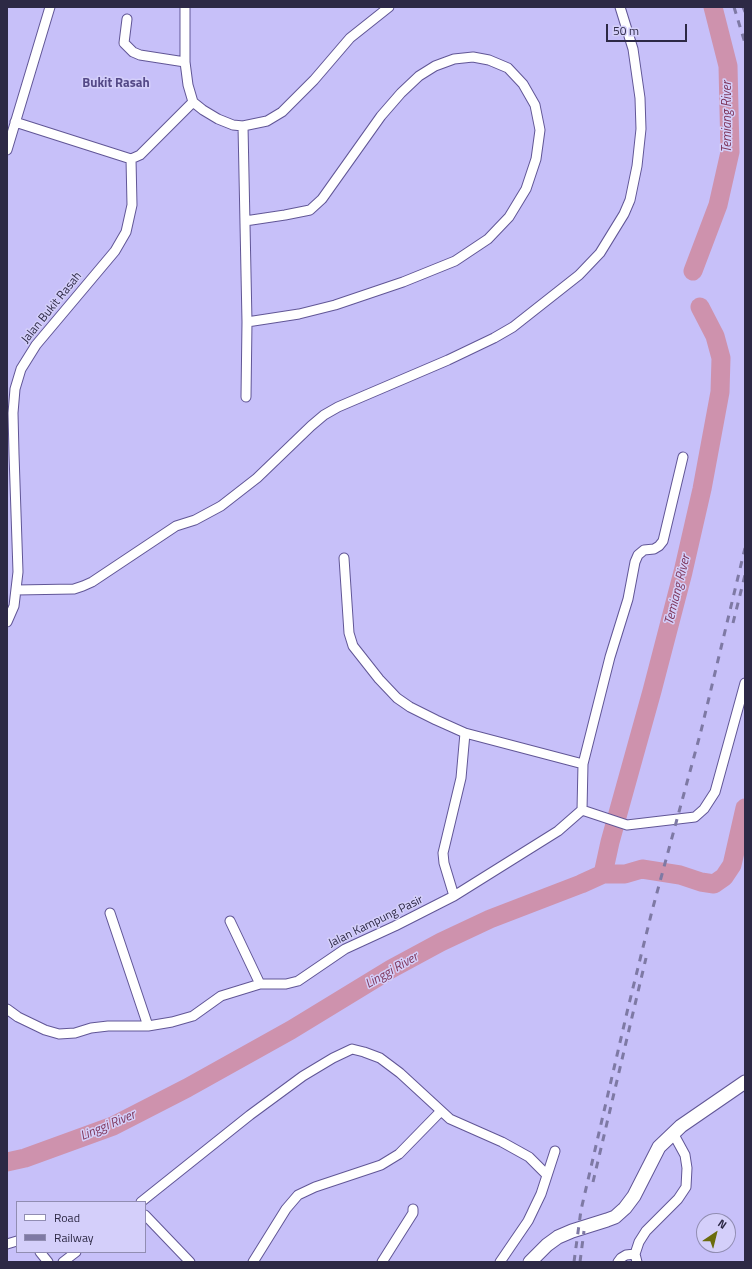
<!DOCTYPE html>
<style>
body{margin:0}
#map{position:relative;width:752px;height:1269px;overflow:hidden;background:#c7c0f9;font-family:"Titillium Web",sans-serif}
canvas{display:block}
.frame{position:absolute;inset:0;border:8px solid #2d2945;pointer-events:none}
.legend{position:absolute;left:16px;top:1201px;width:130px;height:52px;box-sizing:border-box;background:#d4cffa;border:1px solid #918db2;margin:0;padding:5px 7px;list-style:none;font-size:12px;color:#2d2945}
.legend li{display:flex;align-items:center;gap:8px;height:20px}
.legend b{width:20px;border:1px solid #918db2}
.north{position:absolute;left:696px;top:1213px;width:40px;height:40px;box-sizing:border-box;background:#d4cffa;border:1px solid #918db2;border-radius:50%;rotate:35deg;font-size:11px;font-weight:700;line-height:16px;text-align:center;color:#2d2945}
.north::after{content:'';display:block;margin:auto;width:14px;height:18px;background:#6b6c0d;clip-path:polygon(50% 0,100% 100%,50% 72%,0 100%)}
.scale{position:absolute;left:606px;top:24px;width:81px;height:18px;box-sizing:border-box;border:2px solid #2d2945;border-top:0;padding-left:5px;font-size:12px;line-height:14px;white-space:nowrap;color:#2d2945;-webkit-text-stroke:3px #d4cffa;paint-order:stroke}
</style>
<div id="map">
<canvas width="752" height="1269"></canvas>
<div class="frame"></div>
<ul class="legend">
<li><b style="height:5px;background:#fff"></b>Road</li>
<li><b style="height:5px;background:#7e79a4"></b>Railway</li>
</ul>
<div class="north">N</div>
<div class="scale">50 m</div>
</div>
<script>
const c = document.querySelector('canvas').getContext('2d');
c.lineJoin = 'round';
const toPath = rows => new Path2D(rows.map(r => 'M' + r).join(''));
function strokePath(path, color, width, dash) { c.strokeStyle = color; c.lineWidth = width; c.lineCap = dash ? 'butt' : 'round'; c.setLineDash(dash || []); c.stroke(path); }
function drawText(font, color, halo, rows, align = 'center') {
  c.font = font + ' "Titillium Web",sans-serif'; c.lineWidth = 3; c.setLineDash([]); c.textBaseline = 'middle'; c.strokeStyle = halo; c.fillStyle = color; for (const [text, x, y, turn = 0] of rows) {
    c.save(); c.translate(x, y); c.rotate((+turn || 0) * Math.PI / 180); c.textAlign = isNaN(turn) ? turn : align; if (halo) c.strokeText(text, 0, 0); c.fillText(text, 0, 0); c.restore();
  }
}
strokePath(toPath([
 [693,271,718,205,730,152,728,66,713,7],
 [603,874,610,842,652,691,683,572,702,489,720,392,721,358,715,336,700,307],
 [7,1162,25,1158,113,1126,187,1088,291,1030,391,969,441,942,490,919,581,884,603,874,625,874,642,869,680,875,701,882,714,884,724,877,732,865,745,808]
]), '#ce92ad', 19);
const minor = toPath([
 [185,7,185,62,188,85,193,102,203,110,218,119,233,125,243,126,267,121,282,112,314,80,350,38,389,7],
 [127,19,124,43,133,52,140,55,185,62],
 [15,122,131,159,140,155,193,102],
 [243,126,247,322,246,397],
 [7,150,50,7],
 [245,221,285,215,310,210,322,199,381,116,401,93,419,76,435,66,454,59,473,57,489,60,508,68,523,84,535,105,540,130,536,159,526,189,509,217,488,239,455,261,403,282,335,305,299,314,247,322],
 [344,558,349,633,353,646,379,679,397,698,410,707,436,720,465,733,461,778,443,853,444,863,454,896],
 [16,590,74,589,83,586,92,582,176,526,195,520,221,506,257,478,311,426,324,415,338,407,448,360,494,338,513,327,579,275,600,253,624,214,630,200,637,166,641,129,640,98,633,49,620,7],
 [7,622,14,606,18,572,14,454,13,413,15,389,21,369,36,345,115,251,126,232,132,205,131,159],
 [465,733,583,764],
 [582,810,583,764,610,657,628,599,635,562,638,555,644,550,654,549,659,546,663,541,683,457],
 [582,810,627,825,695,817,704,809,715,792,745,683],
 [110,913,148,1026],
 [230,921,260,984],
 [7,1009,18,1017,45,1030,59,1034,75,1033,91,1028,108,1026,148,1026,172,1022,193,1016,221,996,260,984,286,984,298,981,345,949,395,926,454,896,558,831,582,810],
 [141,1202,250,1115,303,1076,333,1058,352,1049,364,1052,380,1058,400,1073,450,1119,502,1142,529,1157,547,1175],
 [145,1215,190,1262],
 [7,1244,17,1241],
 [40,1252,48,1262],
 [63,1262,76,1252],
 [253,1262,286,1209,298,1195,315,1187,381,1165,399,1154,441,1111],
 [382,1262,413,1213,413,1209],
 [500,1262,528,1221,541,1194,555,1151],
 [618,1262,621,1258,626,1255,635,1254],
 [637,1262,635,1254,639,1242,646,1231,678,1199,686,1187,687,1168,685,1155,673,1133]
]);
const secondary = toPath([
 [530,1262,547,1245,558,1237,572,1231,607,1220,615,1217,625,1208,634,1196,659,1147,681,1126,745,1082]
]);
strokePath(minor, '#615696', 11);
strokePath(secondary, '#615696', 15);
strokePath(minor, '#fff', 9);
strokePath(secondary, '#fff', 13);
strokePath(toPath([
 [734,7,745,43],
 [743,7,745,12],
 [733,623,745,575],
 [593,1182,646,958],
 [574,1262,581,1210,628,1008,652,911,701,731,745,548],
 [580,1262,584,1231]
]), '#7e79a4', 3, [7, 7]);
drawText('12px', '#2d2945', '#d4cffa', [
 ["Jalan Bukit Rasah",52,308,-51],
 ["Jalan Kampung Pasir",376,922,-26]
]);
drawText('bold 13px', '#544987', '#d4cffa', [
 ["Bukit Rasah",116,84]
]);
drawText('italic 13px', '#7f375c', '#d4cffa', [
 ["Temiang River",728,117,-90],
 ["Temiang River",678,590,-76],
 ["Linggi River",392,971,-30],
 ["Linggi River",108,1126,-23]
]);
</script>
